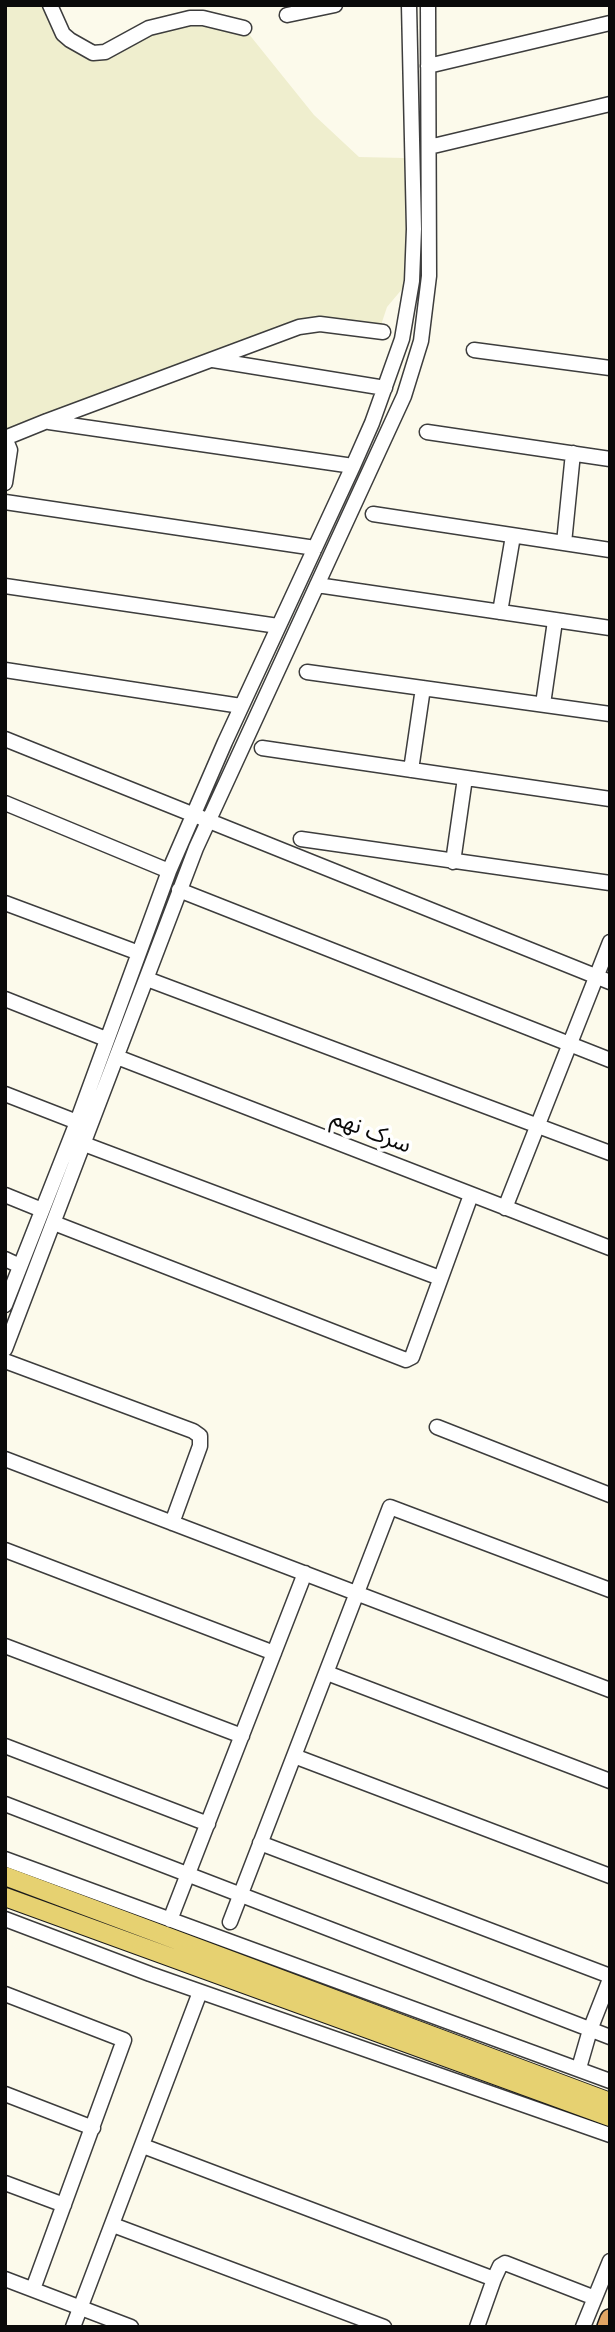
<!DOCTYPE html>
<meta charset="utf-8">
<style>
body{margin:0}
#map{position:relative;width:615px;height:2332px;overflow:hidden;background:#fcfaeb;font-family:Lora,serif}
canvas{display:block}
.frame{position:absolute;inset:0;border:7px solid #0a0a0a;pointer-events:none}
</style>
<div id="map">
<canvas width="615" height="2332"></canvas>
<div class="frame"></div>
</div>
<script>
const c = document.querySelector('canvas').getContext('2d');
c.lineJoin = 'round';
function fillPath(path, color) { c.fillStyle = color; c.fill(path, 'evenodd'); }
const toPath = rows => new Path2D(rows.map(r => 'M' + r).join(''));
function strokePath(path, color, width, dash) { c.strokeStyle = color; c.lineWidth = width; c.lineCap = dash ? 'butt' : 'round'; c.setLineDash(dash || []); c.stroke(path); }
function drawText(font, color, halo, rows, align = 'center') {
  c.font = font + ' Lora,"Noto Sans Arabic",serif'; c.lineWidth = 7; c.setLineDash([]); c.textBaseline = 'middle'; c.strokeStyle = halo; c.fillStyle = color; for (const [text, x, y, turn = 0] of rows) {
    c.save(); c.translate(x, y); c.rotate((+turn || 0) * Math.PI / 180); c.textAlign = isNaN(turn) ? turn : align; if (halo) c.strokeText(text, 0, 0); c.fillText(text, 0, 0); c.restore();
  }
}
fillPath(toPath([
 [5,5,50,5,63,34,93,53,190,18,244,28,314,115,359,157,404,158,408,282,387,307,382,322,383,332,320,324,5,438]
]), '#efeece');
const minor = toPath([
 [50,5,63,34,70,40,93,53,105,52,149,28,190,18,203,18,244,28],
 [287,15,335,5],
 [428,66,610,23],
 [429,147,610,104],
 [474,350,610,368],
 [213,360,385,388],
 [49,422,353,466],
 [427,432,610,459],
 [5,483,10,450,5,438,47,421,299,327,320,324,383,332],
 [5,502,315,548],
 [373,514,610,550],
 [564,543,573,453],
 [317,585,610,628],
 [5,586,278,626],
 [500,612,513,536],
 [5,670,241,706],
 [307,672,610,714],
 [543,704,555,621],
 [5,739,610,982],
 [262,748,610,799],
 [411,770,423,688],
 [5,803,169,871],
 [301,839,610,883],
 [453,862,465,778],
 [179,890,610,1060],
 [5,903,139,953],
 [147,979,610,1153],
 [5,999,106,1039],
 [117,1057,610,1248],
 [5,1094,77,1122],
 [84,1144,440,1278],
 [5,1195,42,1210],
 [505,1208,610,942],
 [54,1223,406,1360,412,1357,471,1195],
 [5,1259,20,1266],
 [5,1305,77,1122,169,871,225,742,353,466,372,423,402,339,412,281,414,229,409,5],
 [5,1349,196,848,404,396,421,341,429,276,428,5],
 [5,1361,193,1431,200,1436,200,1446,172,1523],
 [437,1427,610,1495],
 [5,1459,610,1690],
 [5,1550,274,1653],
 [5,1646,242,1736],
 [327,1673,610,1781],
 [5,1746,208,1824],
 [294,1756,610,1876],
 [5,1804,610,2037],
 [260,1843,610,1976],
 [5,1859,610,2081],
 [5,1919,150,1974,610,2135],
 [170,1920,305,1573],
 [230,1922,390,1507,610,1590],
 [5,1994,124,2040,33,2289],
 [579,2068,590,2030,610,1979],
 [5,2094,93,2128],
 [143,2146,494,2279,500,2266,505,2263,595,2298],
 [5,2183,64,2205],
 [113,2225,384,2327],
 [5,2279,131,2327],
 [73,2327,200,1992],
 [477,2327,494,2279],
 [583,2327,610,2261]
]);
const major = toPath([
 [5,1876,610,2102],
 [5,1897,610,2117]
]);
const highway = toPath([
 [607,2327,610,2319]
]);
strokePath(minor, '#3d3d3d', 17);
strokePath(major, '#1b1b1b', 20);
strokePath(highway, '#1b1b1b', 22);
strokePath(minor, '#fff', 14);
strokePath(major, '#e6d171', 18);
strokePath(highway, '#e1a564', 19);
drawText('23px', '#0a0a0a', '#fff', [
 ["سرک نهم",371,1132,21]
]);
</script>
